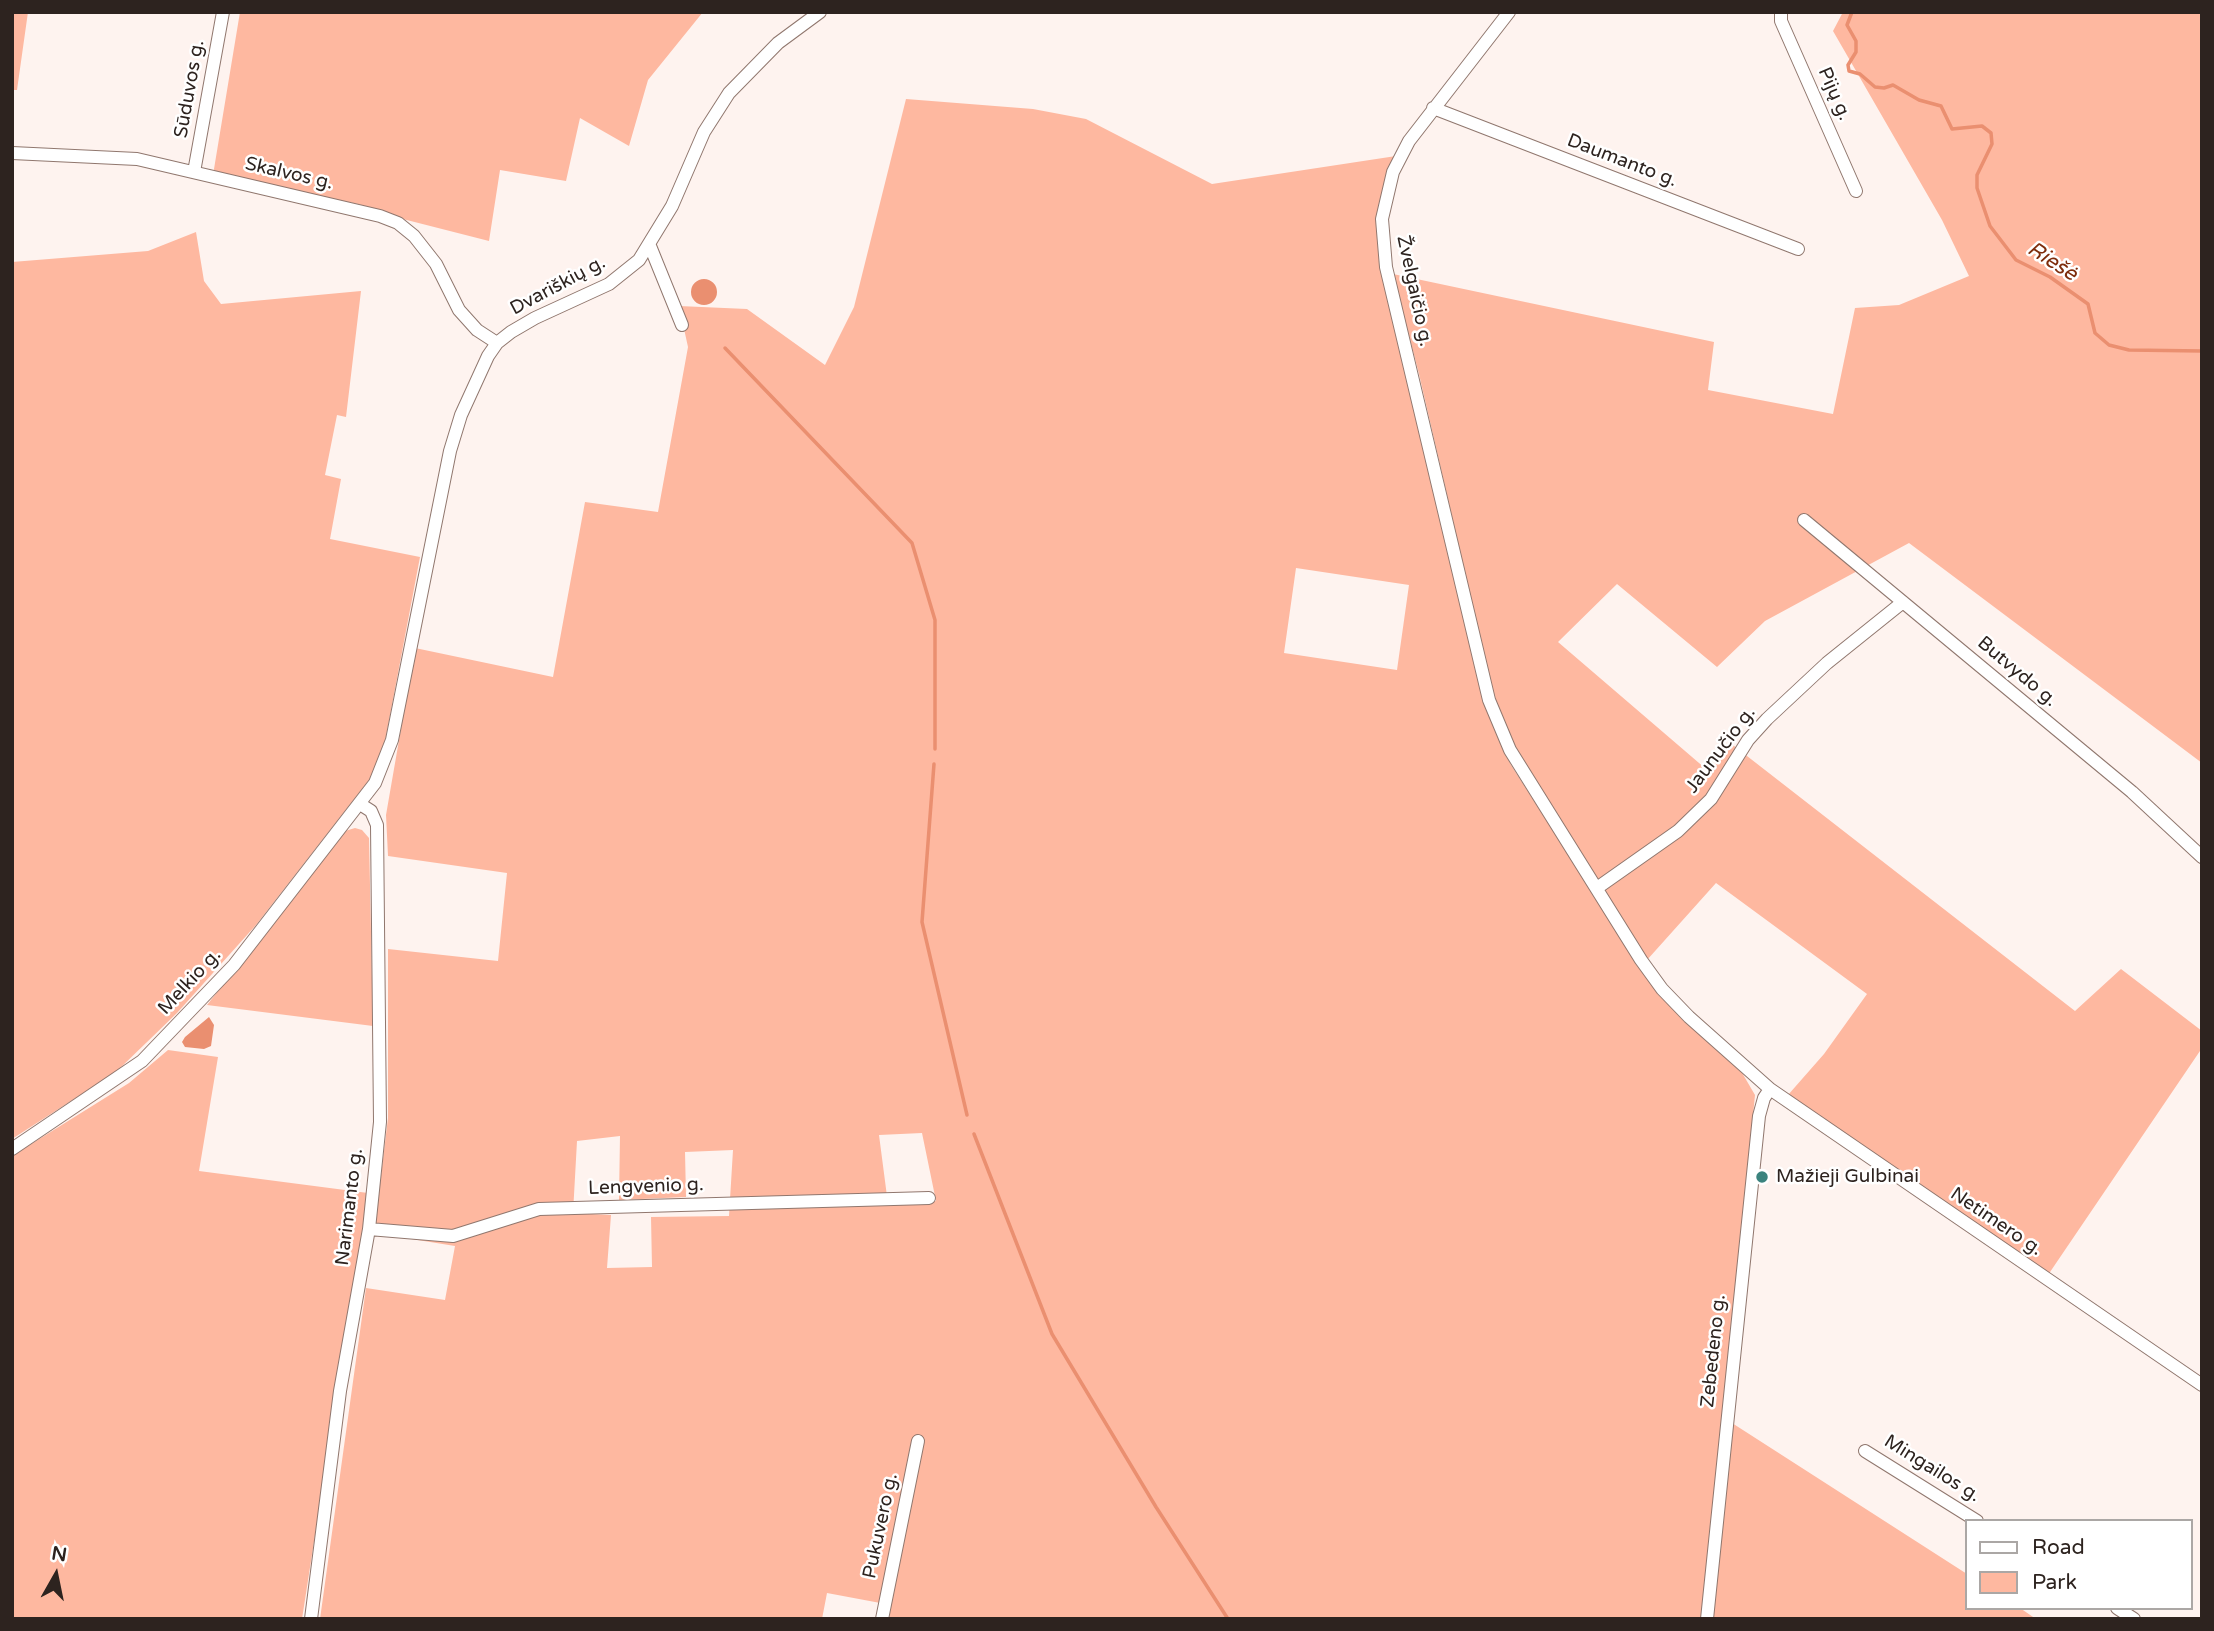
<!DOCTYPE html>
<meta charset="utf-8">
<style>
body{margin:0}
#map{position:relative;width:2214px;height:1631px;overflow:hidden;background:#fef3ef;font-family:"Varela Round",sans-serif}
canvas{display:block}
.frame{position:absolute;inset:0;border:14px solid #2d231f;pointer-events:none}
.legend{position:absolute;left:1965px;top:1519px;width:228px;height:91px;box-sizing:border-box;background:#fff;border:2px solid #aba7a5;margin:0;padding:9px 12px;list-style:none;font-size:21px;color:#2d231f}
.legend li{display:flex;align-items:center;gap:14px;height:35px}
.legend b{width:35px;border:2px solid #aba7a5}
.north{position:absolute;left:21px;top:1540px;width:70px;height:70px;-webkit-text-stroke:5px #fff;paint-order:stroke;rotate:9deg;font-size:19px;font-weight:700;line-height:28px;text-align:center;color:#2d231f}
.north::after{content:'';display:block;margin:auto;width:24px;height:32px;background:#2d231f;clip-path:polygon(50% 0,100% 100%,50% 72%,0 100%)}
</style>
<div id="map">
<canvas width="2214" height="1631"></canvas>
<div class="frame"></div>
<ul class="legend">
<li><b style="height:9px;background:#fff"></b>Road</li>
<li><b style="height:19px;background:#feb8a0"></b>Park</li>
</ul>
<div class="north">N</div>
</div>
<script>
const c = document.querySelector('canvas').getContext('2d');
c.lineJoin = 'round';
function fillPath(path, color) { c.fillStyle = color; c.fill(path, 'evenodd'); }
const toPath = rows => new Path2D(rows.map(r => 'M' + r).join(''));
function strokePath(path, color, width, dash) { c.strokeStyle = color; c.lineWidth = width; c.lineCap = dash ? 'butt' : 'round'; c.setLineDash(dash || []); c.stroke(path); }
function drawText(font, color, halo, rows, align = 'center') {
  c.font = font + ' "Varela Round",sans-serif'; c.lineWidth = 5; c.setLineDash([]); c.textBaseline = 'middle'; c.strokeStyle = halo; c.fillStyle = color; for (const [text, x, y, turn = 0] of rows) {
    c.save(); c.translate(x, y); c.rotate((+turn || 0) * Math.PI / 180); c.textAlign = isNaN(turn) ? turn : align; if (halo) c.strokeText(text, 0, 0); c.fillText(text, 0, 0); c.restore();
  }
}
fillPath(toPath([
 [12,12,28,12,17,90,12,90],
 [240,12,703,12,648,80,629,146,580,118,566,181,500,170,489,241,395,217,358,204,213,175],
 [1843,12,2202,12,2202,763,1909,543,1765,621,1717,667,1617,584,1558,642,1706,769,1729,742,2075,1011,2121,969,2202,1031,2202,1048,2048,1275,1788,1095,1824,1054,1867,994,1716,883,1647,960,1529,771,1505,728,1494,698,1419,374,1393,274,1714,342,1708,390,1833,414,1855,308,1899,305,1969,276,1942,220,1833,31],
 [906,99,1033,109,1086,119,1212,184,1396,156,1378,212,1379,255,1495,730,1511,765,1654,988,1682,1019,1741,1071,1755,1095,1703,1619,889,1619,891,1605,827,1593,822,1619,320,1619,366,1288,445,1300,455,1246,374,1233,388,1118,388,949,498,961,507,873,388,856,386,815,415,648,553,677,585,502,658,512,688,347,679,306,747,309,825,365,854,307],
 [1296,568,1409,585,1397,670,1284,653],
 [922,1133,936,1201,888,1204,879,1135],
 [620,1136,619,1200,686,1197,685,1152,733,1150,729,1216,651,1217,652,1267,607,1268,611,1215,573,1213,577,1141],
 [196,232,204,281,221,304,361,291,346,417,337,415,325,475,341,479,330,539,420,557,384,747,373,775,256,925,177,1013,116,1072,12,1139,12,262,148,251],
 [355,828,362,830,369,838,373,1026,207,1005,345,831],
 [168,1050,218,1057,199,1171,368,1193,302,1619,12,1619,12,1156,129,1083],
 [1732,1423,1967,1574,1967,1608,2020,1608,2036,1619,1712,1619]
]), '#feb8a0');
fillPath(toPath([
 '691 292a13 13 0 1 1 26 0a13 13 0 1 1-26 0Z',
 [209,1017,214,1025,211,1046,204,1049,185,1047,182,1042,185,1037]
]), '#ea8f70');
strokePath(toPath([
 [1852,12,1847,25,1856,41,1856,52,1848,65,1849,71,1860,74,1875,87,1884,88,1893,85,1919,100,1941,106,1952,129,1982,126,1991,133,1992,144,1977,175,1977,188,1990,226,2016,260,2050,277,2088,304,2095,333,2109,345,2129,350,2202,351],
 [725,348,912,543,935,620,935,749],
 [934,764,922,922,967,1115],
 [974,1134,1052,1334,1156,1507,1228,1619]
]), '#ea8f70', 3.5);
const street = toPath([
 [1509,12,1409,141,1393,172,1382,219,1386,267,1489,700,1510,750,1641,960,1662,989,1689,1017,1770,1089,2202,1385],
 [1781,12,1781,21,1856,191],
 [1433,108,1798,249],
 [12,153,137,159,380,216,398,223,414,236,436,264,459,310,477,330,497,343],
 [194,172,223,12],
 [650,246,682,325],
 [1804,520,2132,792,2202,857],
 [1597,888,1678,831,1711,799,1748,740,1767,719,1827,663,1903,602],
 [12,1149,142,1061,234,965,375,783,392,740,450,451,461,415,488,356,497,343,511,332,535,318,609,284,639,260,672,206,704,132,729,93,778,43,820,12],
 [369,1229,453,1236,539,1209,929,1198],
 [1865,1451,1977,1521],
 [2117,1608,2134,1619],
 [311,1619,340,1391,369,1229,380,1122,377,825,371,811,360,804],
 [882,1619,918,1441],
 [1707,1619,1759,1116,1764,1098,1770,1089]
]);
strokePath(street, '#90776e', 14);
strokePath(street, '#fff', 12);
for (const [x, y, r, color] of [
 [1762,1177,7,"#3b837e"]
]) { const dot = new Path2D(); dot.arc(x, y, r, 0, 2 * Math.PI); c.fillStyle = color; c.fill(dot); strokePath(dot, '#fff', 2.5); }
drawText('19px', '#2d231f', '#fff', [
 ["Sūduvos g.",190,89,-80],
 ["Pijų g.",1834,94,66],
 ["Daumanto g.",1622,161,21],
 ["Skalvos g.",289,174,13],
 ["Dvariškių g.",558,286,-28],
 ["Žvelgaičio g.",1414,291,78],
 ["Butvydo g.",2017,672,40],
 ["Jaunučio g.",1721,750,-53],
 ["Melkio g.",190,982,-47],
 ["Lengvenio g.",646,1187,-2],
 ["Narimanto g.",350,1207,-83],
 ["Netimero g.",1996,1222,34],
 ["Zebedeno g.",1714,1351,-84],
 ["Mingailos g.",1932,1469,32],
 ["Pukuvero g.",881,1526,-78]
]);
drawText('19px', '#2d231f', '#fff', [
 ["Mažieji Gulbinai",1776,1177]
], 'left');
drawText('italic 21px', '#7e2d0c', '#fff', [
 ["Riešė",2052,262,33]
]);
</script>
